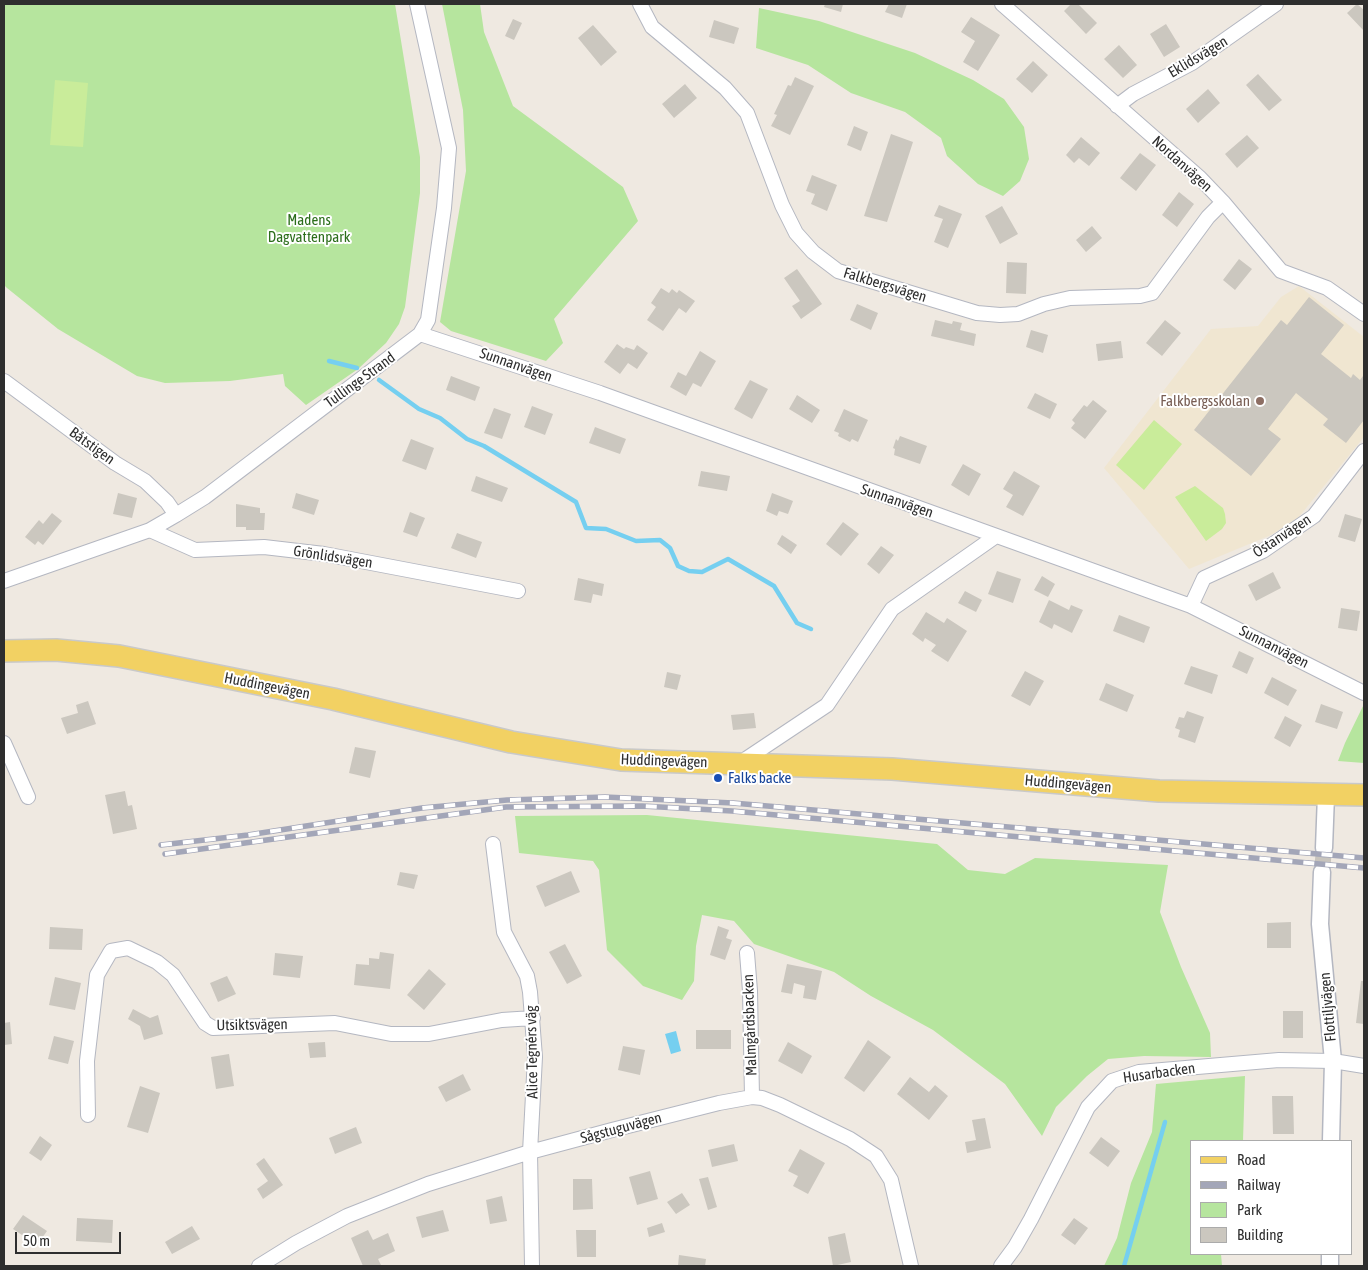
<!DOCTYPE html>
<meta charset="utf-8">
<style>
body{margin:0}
#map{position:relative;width:1368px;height:1270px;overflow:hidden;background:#efe9e1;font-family:"Asap Condensed",sans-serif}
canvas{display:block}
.frame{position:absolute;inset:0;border:5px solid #2e2e2e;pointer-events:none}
.legend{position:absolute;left:1190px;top:1140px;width:162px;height:115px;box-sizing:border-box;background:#fff;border:1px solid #ababab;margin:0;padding:6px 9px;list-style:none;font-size:15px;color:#2e2e2e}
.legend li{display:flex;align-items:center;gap:10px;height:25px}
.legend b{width:25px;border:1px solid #ababab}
.scale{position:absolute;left:15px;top:1232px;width:106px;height:22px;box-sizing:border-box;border:2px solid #2e2e2e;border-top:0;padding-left:6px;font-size:15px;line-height:18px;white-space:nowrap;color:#2e2e2e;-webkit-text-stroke:4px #fff;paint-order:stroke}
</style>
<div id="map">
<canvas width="1368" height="1270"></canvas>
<div class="frame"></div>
<ul class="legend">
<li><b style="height:6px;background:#f2d163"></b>Road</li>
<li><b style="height:6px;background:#a3a6b8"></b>Railway</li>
<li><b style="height:14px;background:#b6e59e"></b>Park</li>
<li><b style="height:14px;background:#cbc7bf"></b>Building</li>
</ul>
<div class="scale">50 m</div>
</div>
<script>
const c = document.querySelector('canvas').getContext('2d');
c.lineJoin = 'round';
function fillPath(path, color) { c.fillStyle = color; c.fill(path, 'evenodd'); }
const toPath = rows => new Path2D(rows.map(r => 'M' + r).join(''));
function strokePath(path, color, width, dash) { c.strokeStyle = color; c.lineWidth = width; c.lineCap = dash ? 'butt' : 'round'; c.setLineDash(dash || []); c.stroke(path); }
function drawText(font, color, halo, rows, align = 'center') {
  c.font = font + ' "Asap Condensed",sans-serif'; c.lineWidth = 4; c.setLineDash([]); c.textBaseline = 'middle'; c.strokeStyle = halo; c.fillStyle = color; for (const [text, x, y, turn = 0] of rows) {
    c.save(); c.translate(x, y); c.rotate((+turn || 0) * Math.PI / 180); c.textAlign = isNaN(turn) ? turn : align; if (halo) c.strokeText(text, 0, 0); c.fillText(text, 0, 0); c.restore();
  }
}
fillPath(toPath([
 [1299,286,1364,337,1364,437,1298,518,1271,535,1189,569,1104,468,1211,329,1258,326,1281,297]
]), '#f0e6d1');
fillPath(toPath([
 [4,4,395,4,420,157,420,193,405,307,399,324,386,343,358,369,306,405,285,386,283,374,230,381,165,383,137,376,58,329,7,288,4,285],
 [442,4,480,4,484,32,513,106,623,187,638,221,554,319,563,343,546,361,451,331,440,322,466,171,463,110],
 [759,8,819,21,915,53,973,80,1004,99,1024,127,1029,159,1020,181,1003,196,978,184,947,156,941,138,905,112,851,93,808,65,756,48],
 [1364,704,1364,763,1338,761,1345,743],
 [647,815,937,844,968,870,1005,874,1035,858,1168,865,1160,912,1181,967,1210,1033,1211,1057,1144,1056,1108,1059,1087,1076,1056,1107,1042,1136,1005,1084,933,1030,871,996,834,972,754,944,734,921,702,915,696,946,694,981,682,1000,643,986,607,950,599,870,593,861,519,853,515,816],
 [1245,1076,1243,1141,1192,1141,1192,1254,1221,1254,1222,1266,1104,1266,1117,1238,1131,1183,1152,1132,1156,1084]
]), '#b6e59e');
fillPath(toPath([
 [55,80,88,83,83,147,50,145],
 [1154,420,1182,444,1144,490,1116,465],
 [1195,486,1223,508,1225,514,1226,523,1222,529,1206,541,1175,497]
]), '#c9ec9a');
fillPath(toPath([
 [676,1031,681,1051,671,1054,665,1034]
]), '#75cff0');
strokePath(toPath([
 [329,361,357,368],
 [379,380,419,409,440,418,467,439,484,446,576,502,586,528,606,529,636,541,660,540,670,548,678,566,689,571,702,572,728,559,774,586,797,623,811,629],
 [1124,1266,1165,1122]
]), '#75cff0', 4.5);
fillPath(toPath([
 [825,4,843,4,841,12,824,7],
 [889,4,907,4,902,18,885,12],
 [1071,4,1078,4,1097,23,1086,34,1064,11],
 [1357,4,1364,10,1364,31,1347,13],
 [971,17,1000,35,978,71,963,62,975,41,961,32],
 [513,19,522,23,514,40,505,36],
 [714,20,739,28,734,44,709,37],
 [1166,24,1180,47,1164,57,1150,34],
 [593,25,617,52,601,66,578,38],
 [1119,45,1137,65,1123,78,1104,59],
 [1033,61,1048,75,1032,93,1016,79],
 [1258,74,1282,100,1269,111,1246,85],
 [795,77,814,86,790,135,771,126,777,115,774,114,788,85,791,86],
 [685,84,697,98,674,118,662,104],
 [1208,89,1220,103,1198,123,1186,109],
 [854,126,868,132,861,151,847,145],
 [891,134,913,142,887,222,864,216],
 [1247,135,1259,148,1237,168,1225,154],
 [1081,137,1100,153,1089,166,1079,158,1074,163,1066,155],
 [1140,153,1156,165,1136,191,1120,178],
 [812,175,837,185,827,211,811,204,815,194,806,191],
 [1179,192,1194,204,1177,227,1162,215],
 [939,205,962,214,948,248,934,242,943,219,934,216],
 [1002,206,1018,234,1000,244,985,216],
 [1092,226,1102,238,1086,252,1076,240],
 [1239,259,1252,269,1235,290,1223,280],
 [1007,262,1027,263,1026,294,1006,293],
 [797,269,822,304,801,319,792,306,800,301,784,278],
 [661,288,669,293,672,289,677,293,679,290,695,301,686,313,679,308,663,331,647,320,656,307,651,303],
 [1309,297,1344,325,1321,354,1351,378,1353,374,1360,380,1363,376,1364,377,1364,420,1346,443,1323,425,1328,419,1296,393,1268,429,1281,439,1251,476,1194,430,1281,320,1287,325],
 [857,304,878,313,871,330,850,320],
 [935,320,952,324,953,321,962,323,960,330,976,334,974,346,931,336],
 [1165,320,1181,333,1162,356,1146,343],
 [1031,330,1048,335,1043,353,1026,347],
 [1121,341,1123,358,1098,361,1096,344],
 [617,344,624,349,626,347,634,350,637,345,648,353,637,369,628,363,620,374,604,362],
 [700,351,716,361,701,387,693,383,686,396,670,387,678,372,686,376],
 [451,376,480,387,475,401,446,390],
 [750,380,768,389,752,419,734,409],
 [1035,393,1057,404,1050,419,1027,408],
 [797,395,820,410,812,423,789,409],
 [1093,400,1107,411,1085,439,1071,428,1075,423,1072,420,1084,405,1087,407],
 [532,406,553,414,545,435,524,427],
 [494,408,511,414,502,439,484,433],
 [844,409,868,420,858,442,852,439,850,442,838,436,839,433,834,431],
 [595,427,626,439,620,454,589,443],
 [900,436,927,446,920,464,894,455,895,449,893,448,896,439,898,441],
 [411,439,434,448,426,470,402,461],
 [963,464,981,474,969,496,951,485],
 [701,471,730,476,727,491,698,486],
 [1014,471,1040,486,1023,516,1006,507,1013,495,1003,489],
 [476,476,508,488,502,502,471,491],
 [118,493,137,498,132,518,113,514],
 [296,493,319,500,314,515,292,508],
 [772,493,793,501,788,514,779,511,777,516,766,511],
 [236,504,260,508,260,513,265,513,264,530,246,530,246,527,236,527],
 [410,512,425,518,417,537,403,532],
 [52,513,62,521,43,545,38,541,35,545,25,537,39,520,43,524],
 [1345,514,1362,519,1355,542,1338,537],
 [843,522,859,534,841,556,826,544],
 [457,533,482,542,476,558,451,548],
 [782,535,797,545,791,554,777,544],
 [881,546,894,555,879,574,867,564],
 [997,571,1021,579,1013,603,988,594],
 [1273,572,1281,588,1256,601,1248,585],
 [1042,576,1055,584,1048,597,1034,590],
 [578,578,604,584,602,596,593,594,591,603,574,600],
 [965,591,982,600,976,612,958,603],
 [1049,600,1069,610,1071,605,1083,610,1072,633,1054,624,1052,629,1039,622],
 [1341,608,1360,611,1357,631,1338,628],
 [926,612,944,623,947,618,967,631,948,662,931,651,936,645,925,638,923,642,912,634],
 [1119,615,1150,627,1144,643,1113,631],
 [1239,651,1254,658,1247,674,1232,667],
 [1191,666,1218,675,1212,694,1184,684],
 [1025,671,1044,681,1030,706,1011,696],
 [667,672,681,675,677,690,664,687],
 [1272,677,1297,690,1288,706,1264,693],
 [1106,683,1134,695,1127,712,1099,700],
 [88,701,96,724,67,734,61,718,78,713,76,705],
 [1321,704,1343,712,1337,729,1315,722],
 [1187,711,1204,717,1195,743,1178,737,1180,730,1175,728,1179,717,1184,718],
 [754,713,756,728,733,730,731,715],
 [1285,716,1302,725,1290,747,1274,738],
 [355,747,376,751,370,778,349,773],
 [125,791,128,806,132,805,137,829,113,834,105,795],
 [571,871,580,892,545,907,536,886],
 [400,872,418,875,414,889,397,885],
 [1291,922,1291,948,1267,948,1267,923],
 [718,926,729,930,726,938,732,940,725,960,710,955],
 [50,927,83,929,82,950,49,949],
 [565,944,582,976,567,984,549,952],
 [380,952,394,954,390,989,354,985,356,964,369,965,369,958,379,959],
 [275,953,303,956,300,978,273,975],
 [787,964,822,971,816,1000,803,998,805,986,794,983,792,994,781,992],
 [429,969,446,984,424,1010,407,995],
 [227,976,236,994,218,1002,210,983],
 [55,977,81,983,75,1010,49,1005],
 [1361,981,1364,981,1364,1024,1356,1023],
 [133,1009,150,1018,158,1015,163,1034,144,1040,140,1026,128,1019],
 [1283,1011,1303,1011,1303,1038,1283,1038],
 [10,1022,12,1044,4,1045,4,1023],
 [696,1030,731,1030,731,1049,696,1049],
 [54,1036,74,1041,68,1064,48,1059],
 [868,1040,891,1057,864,1092,844,1078],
 [325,1042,326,1057,310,1058,308,1043],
 [788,1042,812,1056,802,1074,778,1061],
 [623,1046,645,1050,640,1075,618,1070],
 [229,1054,234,1086,216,1089,211,1057],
 [463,1074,471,1090,446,1102,438,1087],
 [910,1077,929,1092,935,1085,948,1096,929,1120,897,1094],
 [140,1086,160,1093,148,1133,127,1127],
 [1272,1096,1293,1096,1294,1134,1273,1134],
 [985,1118,991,1148,967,1153,965,1142,976,1140,972,1120],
 [356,1127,362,1143,335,1154,329,1138],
 [40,1136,52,1145,41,1161,29,1153],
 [1101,1137,1120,1151,1108,1167,1089,1153],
 [734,1144,738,1161,712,1167,708,1150],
 [800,1149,825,1163,808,1194,793,1186,798,1176,788,1171],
 [264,1158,283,1185,263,1199,257,1189,268,1181,256,1164],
 [650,1171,658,1199,637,1205,629,1177],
 [708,1177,717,1207,708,1210,699,1179],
 [573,1179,592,1179,593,1209,573,1210],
 [682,1193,690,1205,676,1214,667,1202],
 [502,1196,507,1221,490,1224,486,1200],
 [443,1210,449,1231,422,1238,416,1217],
 [23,1215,47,1231,37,1245,13,1229],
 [77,1218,113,1220,112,1243,76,1241],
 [1074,1218,1088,1228,1075,1245,1061,1235],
 [662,1223,665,1232,649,1237,647,1228],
 [192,1226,200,1239,172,1254,165,1242],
 [368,1230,373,1240,388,1233,395,1251,378,1259,381,1265,379,1266,363,1266,351,1238],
 [576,1230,596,1230,596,1257,577,1257],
 [845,1233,851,1262,833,1266,828,1237],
 [679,1255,706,1259,705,1266,678,1266]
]), '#cbc7bf');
strokePath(toPath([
 [1322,872,1324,848]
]), '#c8c4bd', 16, [16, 8]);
const minor = toPath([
 [640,4,652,27,725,88,747,113,782,205,796,233,813,252,838,271,977,313,1000,315,1018,314,1044,304,1070,298,1140,296,1152,293,1208,217,1223,202],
 [1002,4,1200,178,1223,202,1281,271,1327,288,1364,314],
 [1117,106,1133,94,1192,63,1276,4],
 [420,334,600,393,1191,606,1364,693],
 [4,381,115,463,145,481,167,502,176,515],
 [150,530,195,550,264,547,324,554,518,591],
 [4,581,150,530,176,515,205,497,420,334,428,320,444,208,449,148,417,4],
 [1191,606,1204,578,1263,551,1314,516,1364,451],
 [4,743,28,797],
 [740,763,827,705,892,609,996,536],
 [493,844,504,932,527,976,530,992,535,1057,530,1152,532,1266],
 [747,953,750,991,752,1097],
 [88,1115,87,1061,97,975,111,951,128,948,157,962,173,975,205,1023,213,1028,335,1023,391,1034,429,1034,502,1020,533,1018],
 [259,1266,296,1243,347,1216,428,1184,530,1152,612,1130,719,1103,752,1097,762,1098,780,1105,850,1139,876,1156,891,1180,911,1266],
 [1001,1266,1015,1247,1031,1219,1088,1107,1112,1081,1139,1072,1279,1060,1333,1061,1364,1066]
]);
const tertiary = toPath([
 [1324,848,1326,795],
 [1322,872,1320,924,1333,1061,1331,1141],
 [1330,1266,1330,1254]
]);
const primary = toPath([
 [4,651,56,650,119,656,333,699,511,742,621,760,892,769,1159,791,1364,795]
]);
strokePath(minor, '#b4b7c1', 16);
strokePath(tertiary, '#b4b7c1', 19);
strokePath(primary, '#c9c9c9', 24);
strokePath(minor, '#fff', 14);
strokePath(tertiary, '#fff', 16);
strokePath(primary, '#f2d163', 21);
const rail = toPath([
 [161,845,248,835,422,808,507,800,605,797,733,803,1364,858],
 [165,854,506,807,642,806,732,811,1364,868]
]);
strokePath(rail, '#a3a6b8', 5.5);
strokePath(rail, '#fff', 4, [11]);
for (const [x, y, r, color] of [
 [1260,401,5,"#8d6e63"],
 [718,778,5,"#1a4fb4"]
]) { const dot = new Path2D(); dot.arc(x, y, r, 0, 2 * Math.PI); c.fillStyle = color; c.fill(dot); strokePath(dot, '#fff', 2); }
drawText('15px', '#2e2e2e', '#fff', [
 ["Eklidsvägen",1198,57,-31],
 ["Nordanvägen",1182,164,42],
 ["Falkbergsvägen",885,285,17],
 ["Sunnanvägen",516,365,19],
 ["Tullinge Strand",360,380,-36],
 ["Båtstigen",92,446,36],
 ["Sunnanvägen",897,501,19],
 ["Östanvägen",1282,536,-33],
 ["Grönlidsvägen",333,557,9],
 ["Sunnanvägen",1274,647,27],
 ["Huddingevägen",267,686,11],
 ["Huddingevägen",664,761,2],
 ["Huddingevägen",1068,784,5],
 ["Flottiljvägen",1328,1007,-95],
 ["Utsiktsvägen",252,1025,-1],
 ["Malmgårdsbacken",750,1025,-92],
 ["Alice Tegnérs väg",532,1052,-91],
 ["Husarbacken",1159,1073,-8],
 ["Sågstuguvägen",621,1128,-15]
]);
drawText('15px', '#2c6e1b', '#fff', [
 ["Madens",309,220],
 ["Dagvattenpark",309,237]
]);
drawText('15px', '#785e54', '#fff', [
 ["Falkbergsskolan",1250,401]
], 'right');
drawText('15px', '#164399', '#fff', [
 ["Falks backe",728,778]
], 'left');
</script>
